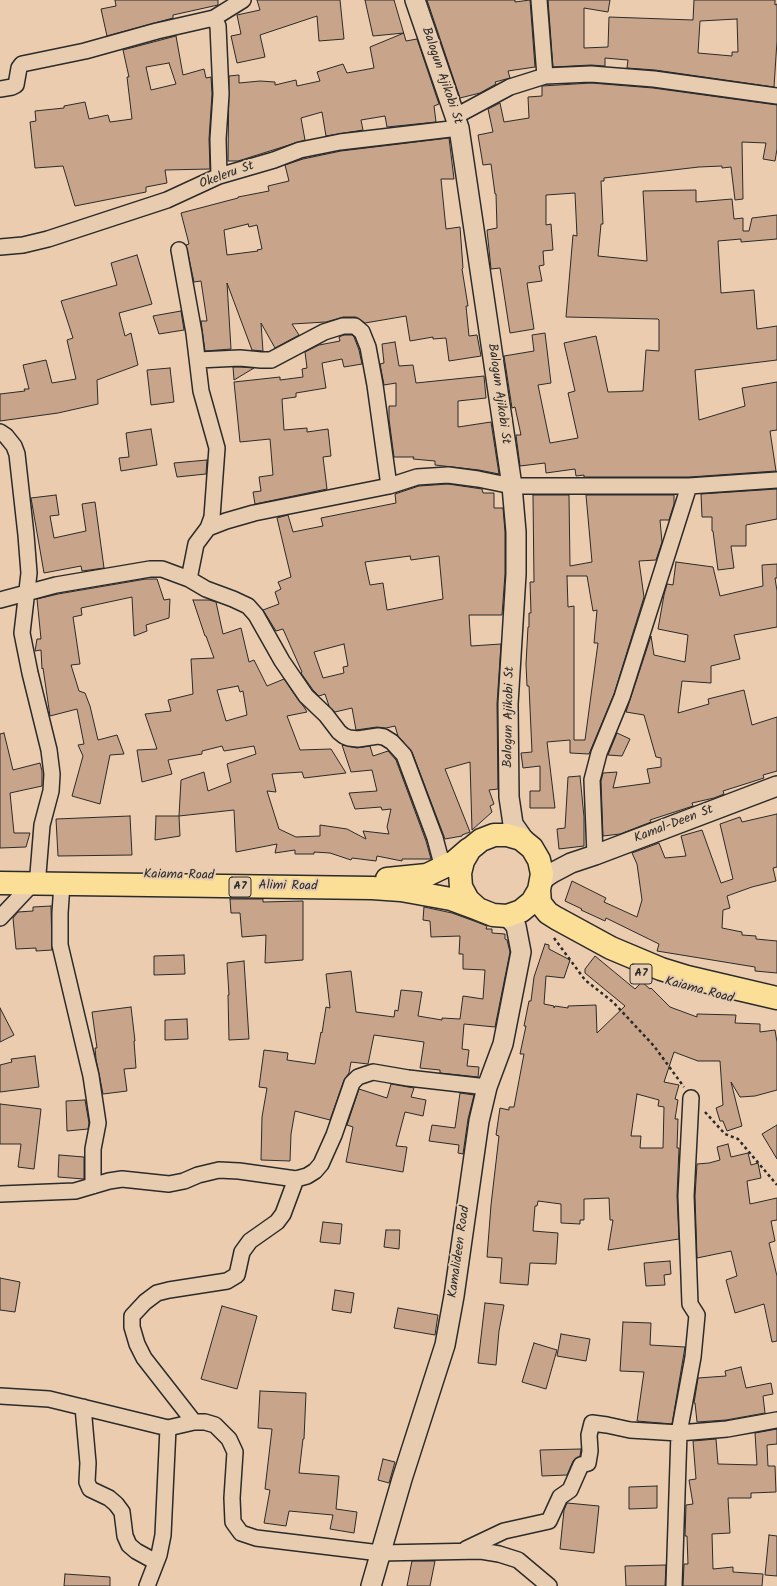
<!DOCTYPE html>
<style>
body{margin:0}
canvas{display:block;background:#ebccae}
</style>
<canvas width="777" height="1586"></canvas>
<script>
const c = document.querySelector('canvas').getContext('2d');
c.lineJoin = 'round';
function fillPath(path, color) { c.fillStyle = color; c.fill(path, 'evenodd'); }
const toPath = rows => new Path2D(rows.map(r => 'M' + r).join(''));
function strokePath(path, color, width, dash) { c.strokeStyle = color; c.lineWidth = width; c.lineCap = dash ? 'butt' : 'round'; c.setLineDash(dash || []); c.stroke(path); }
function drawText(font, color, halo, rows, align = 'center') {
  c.font = font + ' Kalam,sans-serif'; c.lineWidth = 4; c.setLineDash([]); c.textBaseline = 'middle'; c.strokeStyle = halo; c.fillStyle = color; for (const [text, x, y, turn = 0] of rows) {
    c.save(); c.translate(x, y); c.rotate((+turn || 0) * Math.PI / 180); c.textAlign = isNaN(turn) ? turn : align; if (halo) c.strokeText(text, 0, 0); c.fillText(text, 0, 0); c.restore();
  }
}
const building = toPath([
 [115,0,218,0,218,5,173,15,173,18,107,36,101,9,116,6,115,0],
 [257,0,340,0,344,39,319,41,317,16,260,35,265,57,237,63,231,36,241,34,237,15,260,10,257,0],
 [365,0,394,0,406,41,417,39,439,104,434,106,436,122,387,127,385,116,361,120,363,130,326,136,322,112,301,118,305,140,238,161,228,161,229,76,239,75,239,83,260,81,275,82,275,85,296,80,297,86,320,81,317,72,343,64,347,73,374,68,370,47,404,33,373,36,365,0],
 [427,0,515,0,515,2,530,0,535,67,508,71,510,78,495,82,496,84,480,93,460,98,427,0],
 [548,0,610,0,608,12,584,8,584,48,608,47,609,17,693,20,694,0,775,0,775,5,777,4,777,41,774,87,655,70,627,68,628,60,605,58,605,66,591,65,553,67,548,0],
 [737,19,738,52,732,52,732,56,698,53,700,21,737,19],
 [176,36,183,75,204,69,206,78,211,77,212,94,209,139,210,169,165,170,167,183,146,187,146,192,75,206,63,166,35,168,30,122,36,121,35,111,64,108,64,106,85,102,89,119,108,115,110,122,132,119,127,77,129,77,123,50,176,36],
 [169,63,176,84,151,90,146,67,169,63],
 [591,83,653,88,777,105,777,149,775,161,763,159,766,143,742,142,743,199,735,200,731,167,722,168,722,166,699,167,604,178,604,181,601,181,603,224,601,224,598,256,647,261,643,191,696,190,696,202,732,199,734,219,743,218,743,231,749,231,752,218,777,215,777,239,741,242,741,239,718,241,721,293,754,290,757,329,777,326,777,360,695,370,699,420,745,406,742,388,777,382,777,430,770,431,776,471,689,477,584,477,584,475,576,476,575,469,546,473,545,463,520,466,516,435,521,435,515,407,512,408,504,356,534,351,532,335,545,333,551,383,538,385,550,443,578,438,568,393,575,391,564,343,596,336,608,392,643,391,646,350,659,351,659,320,658,319,566,317,573,235,577,236,575,193,546,195,546,225,551,224,553,250,543,251,544,265,539,266,542,281,527,283,534,329,510,333,500,268,491,269,487,230,497,228,496,194,495,194,491,164,483,165,478,135,493,132,488,109,500,103,504,122,529,118,528,97,542,96,542,86,591,83],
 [449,138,454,179,441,179,446,229,460,227,463,268,462,269,468,306,466,306,469,336,477,335,481,356,449,361,446,338,433,339,433,337,410,341,406,316,365,323,356,317,343,317,326,322,292,324,299,335,275,348,261,323,263,351,252,350,227,283,231,349,205,351,201,321,207,321,201,281,194,282,186,245,189,244,181,213,238,198,238,197,269,191,268,186,289,181,285,165,303,159,341,151,449,138],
 [248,224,249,227,257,225,262,249,257,250,258,251,227,255,224,230,248,224],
 [137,255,152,304,119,313,125,336,131,333,138,365,97,380,98,404,58,413,0,421,0,394,25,391,24,389,29,389,23,365,46,360,52,383,76,379,67,340,73,338,61,301,117,285,111,263,137,255],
 [181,311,184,330,159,334,153,316,181,311],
 [344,335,352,335,354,337,359,350,362,364,344,367,342,359,322,363,326,388,296,393,296,397,282,399,284,430,307,428,307,432,328,429,331,456,323,457,327,489,255,504,253,492,261,491,259,477,273,475,270,439,240,442,234,382,280,377,280,380,303,377,302,369,307,368,305,352,319,345,340,341,339,337,344,335],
 [395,342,399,366,413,365,416,383,484,376,486,398,458,401,458,427,491,422,499,474,479,470,435,465,435,461,413,459,414,457,394,457,389,419,389,406,396,406,396,383,384,385,380,364,384,363,382,344,395,342],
 [233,367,240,367,254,368,234,380,233,367],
 [170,368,174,402,151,405,147,370,170,368],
 [151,429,157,465,121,471,119,458,129,457,126,433,151,429],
 [207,460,206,474,177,477,174,463,207,460],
 [448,484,482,489,483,493,494,493,494,508,503,508,505,532,505,574,502,615,469,615,471,646,501,644,497,704,498,789,489,790,494,804,490,806,492,812,472,830,470,762,445,769,470,832,462,835,462,836,445,839,412,752,398,736,395,726,386,728,377,727,356,730,352,708,335,712,329,706,325,694,319,696,313,690,301,673,302,672,283,629,276,631,263,610,279,604,275,592,281,589,278,582,291,577,277,518,288,515,293,532,323,526,321,518,396,503,395,494,419,486,448,484],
 [410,556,411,560,439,556,443,599,387,610,383,583,370,585,365,562,410,556],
 [344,644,348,666,343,667,344,673,323,678,314,652,344,644],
 [777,489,777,519,746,525,746,546,731,546,734,568,718,570,713,531,712,531,712,517,702,517,701,494,777,489],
 [56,495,59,515,50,516,54,538,86,531,82,504,95,502,104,568,82,571,81,566,44,573,31,498,56,495],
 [533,495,569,495,570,566,592,562,586,495,674,495,674,504,669,520,660,520,662,542,656,560,639,561,644,597,614,694,589,754,570,753,570,740,547,742,555,808,530,808,530,791,540,791,540,766,523,768,521,753,532,752,529,686,527,686,526,664,528,627,529,627,529,613,531,613,530,582,534,582,533,495],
 [567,576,587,576,593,611,597,610,594,643,598,643,585,740,574,740,574,606,568,607,567,576],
 [676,562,713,567,720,596,763,586,762,565,777,564,777,578,775,578,777,591,777,627,734,635,740,659,711,666,711,683,682,681,678,713,709,704,708,699,744,690,752,725,777,717,777,771,763,775,764,778,723,791,724,794,714,798,692,803,693,806,650,820,651,822,620,834,603,836,601,781,603,773,617,772,613,788,650,783,647,769,661,767,661,758,656,757,644,715,626,712,651,636,654,655,685,662,688,635,658,629,664,595,667,584,673,585,676,562],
 [146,579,157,579,164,600,170,599,169,618,146,625,147,631,134,636,132,597,81,608,82,615,73,617,80,664,71,665,79,691,85,693,90,706,98,740,117,735,124,754,110,755,100,804,72,796,83,756,78,745,84,744,77,709,50,716,43,668,42,669,41,650,35,651,37,639,41,639,37,599,58,594,146,579],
 [193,600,209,600,216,602,223,634,241,628,249,662,254,660,267,686,284,679,299,701,304,707,307,712,287,716,300,750,331,749,346,773,304,778,302,772,272,774,276,792,267,791,279,829,296,837,320,836,320,825,347,829,366,839,363,831,389,834,387,827,391,809,382,810,381,807,355,809,349,793,377,791,372,770,351,772,342,745,357,748,370,746,373,756,388,751,396,760,426,841,431,859,402,859,402,861,377,856,376,861,352,858,351,860,330,853,314,852,314,854,295,854,295,850,275,853,277,844,236,852,234,810,179,816,181,780,204,772,208,791,231,782,227,764,256,754,254,746,224,751,222,746,202,751,202,754,168,760,172,774,142,782,137,750,157,749,145,714,171,711,168,700,193,694,191,659,214,658,206,636,205,636,193,600],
 [238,686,240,692,243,691,247,715,226,721,217,690,238,686],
 [4,733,13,770,40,763,42,771,42,786,10,793,14,833,30,833,26,847,0,848,0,734,4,733],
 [617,733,630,739,622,756,608,755,617,733],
 [580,776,584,817,584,846,559,849,557,829,565,828,568,777,580,776],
 [777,814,777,867,773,868,776,881,752,887,727,896,730,908,723,910,722,928,742,932,742,935,756,936,756,939,777,941,777,973,755,971,755,967,657,951,659,944,606,918,605,921,581,910,582,909,565,901,572,881,606,898,604,902,637,917,642,900,637,864,632,853,659,843,665,858,686,856,681,836,702,830,721,883,733,879,720,824,740,817,742,822,777,814],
 [130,816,132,855,58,856,56,819,130,816],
 [156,816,179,816,180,836,155,840,156,816],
 [230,899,263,899,263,902,303,901,303,960,265,963,266,935,242,937,240,913,231,913,230,899],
 [51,906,52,950,36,951,36,948,16,949,13,918,18,912,33,911,33,907,51,906],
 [424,907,452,913,474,921,487,926,486,929,492,929,492,933,505,934,505,939,507,940,510,952,495,1027,464,1024,462,1049,469,1050,467,1066,479,1067,478,1077,440,1073,440,1070,420,1068,424,1042,374,1035,368,1064,351,1062,349,1073,344,1080,330,1120,295,1111,291,1134,290,1161,261,1160,262,1117,267,1088,259,1087,264,1050,288,1053,287,1060,315,1064,321,1032,322,1033,326,1007,330,1008,326,974,351,971,356,1012,394,1017,395,1010,398,1011,401,990,422,992,418,1016,442,1020,442,1018,460,1019,463,996,483,999,485,970,463,969,463,954,459,954,460,936,431,937,430,921,423,920,424,907],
 [545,944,549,945,549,949,570,960,564,978,546,976,544,1004,554,1006,554,1008,555,1006,568,1008,568,1006,596,1005,597,1033,625,1006,585,973,585,969,595,956,635,989,642,982,650,989,651,988,670,1007,697,1017,697,1014,736,1015,735,1023,760,1024,760,1032,775,1030,777,1042,777,1090,755,1096,740,1097,731,1082,742,1126,727,1131,723,1121,720,1121,716,1108,723,1105,720,1061,698,1061,674,1052,664,1082,679,1085,675,1099,678,1100,675,1119,678,1119,677,1148,679,1148,677,1196,679,1239,608,1250,613,1220,610,1220,609,1198,584,1199,584,1220,580,1220,580,1224,561,1223,561,1204,538,1201,537,1206,535,1206,533,1231,558,1233,556,1264,530,1263,528,1285,500,1283,502,1258,487,1257,491,1205,499,1136,496,1135,500,1108,509,1110,509,1107,514,1107,524,1054,520,1054,526,1026,524,1026,529,1001,531,1001,534,977,545,944],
 [637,1094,659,1100,658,1106,664,1107,663,1148,640,1148,641,1136,631,1136,637,1094],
 [184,955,185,974,154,975,154,956,184,955],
 [244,961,249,1039,229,1040,228,995,229,995,227,963,244,961],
 [131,1007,135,1041,134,1041,136,1068,124,1069,127,1091,103,1094,96,1059,95,1048,97,1048,92,1012,131,1007],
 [0,1008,14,1035,0,1042,0,1008],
 [187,1019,188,1039,165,1040,165,1020,187,1019],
 [35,1056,39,1087,0,1092,0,1065,12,1062,11,1059,35,1056],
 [391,1084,414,1088,411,1097,426,1100,423,1116,405,1112,396,1146,407,1147,403,1172,346,1162,353,1127,347,1125,359,1089,387,1098,391,1084],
 [460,1093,474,1095,468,1119,463,1154,458,1153,459,1145,429,1141,432,1125,455,1128,460,1093],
 [85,1100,89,1123,88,1129,67,1131,66,1101,85,1100],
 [0,1104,41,1109,34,1169,18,1167,21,1144,0,1144,0,1104],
 [777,1125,777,1159,762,1134,777,1125],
 [728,1144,731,1157,748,1153,751,1165,758,1163,761,1178,747,1181,750,1204,777,1198,777,1220,771,1221,775,1241,769,1243,777,1276,777,1341,772,1342,764,1304,735,1313,726,1280,737,1276,731,1251,697,1258,695,1196,697,1164,709,1163,720,1160,717,1147,728,1144],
 [59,1155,84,1157,84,1179,58,1177,59,1155],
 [323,1222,342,1224,340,1244,320,1242,323,1222],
 [386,1230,400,1230,399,1249,384,1247,386,1230],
 [670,1261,671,1274,664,1275,665,1285,646,1286,644,1263,670,1261],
 [0,1278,20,1282,15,1312,0,1310,0,1278],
 [335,1290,354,1293,351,1313,332,1310,335,1290],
 [485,1303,504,1305,499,1331,496,1365,478,1363,485,1303],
 [222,1306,257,1316,237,1389,201,1379,222,1306],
 [398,1308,438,1315,435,1335,394,1328,398,1308],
 [623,1322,651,1323,650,1345,685,1347,672,1424,637,1421,644,1372,620,1371,623,1322],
 [561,1334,590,1339,586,1361,557,1356,561,1334],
 [534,1343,557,1350,546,1389,522,1382,534,1343],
 [741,1367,746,1388,771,1383,773,1394,763,1396,765,1413,726,1420,697,1422,695,1403,694,1403,698,1378,726,1376,725,1371,741,1367],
 [260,1391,306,1393,304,1439,303,1439,299,1473,339,1476,336,1509,357,1512,354,1533,330,1529,333,1515,289,1511,286,1526,264,1523,270,1490,265,1489,272,1429,258,1428,260,1391],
 [777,1429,777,1444,767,1445,768,1466,775,1466,776,1492,751,1493,751,1498,728,1498,730,1533,712,1534,713,1569,733,1567,733,1572,763,1574,762,1586,683,1586,684,1564,688,1564,687,1536,685,1536,686,1505,693,1504,689,1480,696,1479,693,1441,716,1439,718,1464,757,1465,755,1433,777,1429],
 [581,1449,580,1456,573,1461,567,1475,542,1476,540,1450,581,1449],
 [383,1459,395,1462,389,1483,378,1480,383,1459],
 [657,1486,657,1508,629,1509,629,1487,657,1486],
 [567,1503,599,1506,594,1553,560,1549,564,1510,567,1503],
 [769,1535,777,1536,777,1576,765,1575,769,1535],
 [412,1561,435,1561,430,1586,407,1586,412,1561],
 [666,1565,665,1586,626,1586,625,1566,666,1565],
 [65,1574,110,1577,110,1586,64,1586,65,1574]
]);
fillPath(building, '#c7a48a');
strokePath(building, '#2b2b2b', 1);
const minor = toPath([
 [539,0,545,76],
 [0,89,12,87,16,85,19,68,22,64,27,63,85,51,157,31,214,18],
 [456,116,510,87,545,76,591,74,654,79,777,96],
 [219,176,218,139,221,94,218,26,214,18,243,0],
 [0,247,23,245,48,239,167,200,219,176,274,160,300,150,340,142,459,128],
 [179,250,194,333,201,391,217,448,212,517,208,528,196,544,189,579],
 [198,360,240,358,261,360,271,360,324,332,343,326,355,326,362,332,368,347,375,385,389,486],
 [0,432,6,436,14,446,17,454,26,535,29,573,22,633,30,673,49,750,52,774,51,791,42,825,38,874],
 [208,528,226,521,254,513,389,486,417,477,448,475,478,479,512,486,689,486,777,480],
 [0,600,56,585,150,569,162,569,189,579,206,589,233,599,248,606,256,615,282,661,306,696,326,715,339,732,344,736,349,738,358,739,378,736,384,737,392,742,404,755,435,838,443,868],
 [595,855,592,780,599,753,622,697,689,486],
 [62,884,60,913,60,945,91,1076,98,1123,93,1149,93,1186],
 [0,918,32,884],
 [0,1194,75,1191,109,1181,122,1179,169,1184,184,1181,198,1175,219,1170,239,1171,296,1179,307,1176,315,1171,321,1164,334,1135,352,1083,358,1077,373,1072,408,1078,487,1087],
 [0,1396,49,1399,168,1428,194,1422,205,1422,215,1425,229,1439,235,1452,232,1498,233,1522,241,1533,256,1538,380,1553,481,1551,499,1554,518,1560,549,1586],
 [83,1407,88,1463,87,1482,90,1489,109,1498,116,1504,122,1512,125,1536,129,1545,136,1551,156,1562],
 [194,1422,144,1358,137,1344,132,1327,132,1316,145,1302,157,1293,169,1290,227,1281,237,1275,242,1252,250,1241,277,1222,283,1214,296,1179],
 [466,1549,504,1531,549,1521,560,1497,570,1490,581,1465,588,1463,590,1451,589,1435,592,1423,607,1425,630,1430,679,1433,727,1429,777,1420],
 [147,1586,159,1555,163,1535,168,1428],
 [674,1586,679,1433,693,1357,697,1315,690,1304,686,1196,691,1098]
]);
const tertiary = toPath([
 [415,0,459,128,512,486,516,532,516,574,508,704,509,797,513,824,527,844],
 [540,884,546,877,552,873,571,863,595,855,777,786],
 [371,1586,402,1479,445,1345,454,1296,479,1121,487,1087,503,1044,521,952,516,926,507,916]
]);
const trunk = toPath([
 [387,879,427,875,454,862,469,849],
 [0,883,372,888,401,890,451,899,478,909],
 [539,890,532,902,521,911,507,916,493,915,478,909,468,900,461,887,460,873,463,861,470,849,481,840,494,835,507,835,521,839,532,848,539,860,542,874,539,890,540,903,548,913,556,918,611,948,661,969,687,977,777,998]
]);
strokePath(minor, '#2b2b2b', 18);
strokePath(tertiary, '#2b2b2b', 22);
strokePath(trunk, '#2b2b2b', 25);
strokePath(toPath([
 [554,938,585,980,613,1002,654,1046,684,1087],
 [705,1112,725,1134,738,1139,777,1185]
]), '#2b2b2b', 2.5, [3, 3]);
strokePath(minor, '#e8ccaf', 15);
strokePath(tertiary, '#e8ccaf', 19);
strokePath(trunk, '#fbdf96', 22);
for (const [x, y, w] of [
 [240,887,22],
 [641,974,22]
]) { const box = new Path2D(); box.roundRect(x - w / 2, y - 10, w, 20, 3); c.fillStyle = '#e8ccaf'; c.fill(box); strokePath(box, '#2b2b2b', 1); }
drawText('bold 12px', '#2b2b2b', null, [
 ["A7",240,887],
 ["A7",641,974]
]);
drawText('13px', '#2b2b2b', '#e8ccaf', [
 ["Balogun Ajikobi St",441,76,71],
 ["Okeleru St",227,176,-20],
 ["Balogun Ajikobi St",498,394,82],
 ["Balogun Ajikobi St",510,717,-89],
 ["Kamal-Deen St",674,825,-21],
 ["Kaiama Road",179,876,1],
 ["Alimi Road",288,887,1],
 ["Kaiama Road",699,991,15],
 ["Kamalideen Road",460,1252,-82]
]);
</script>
